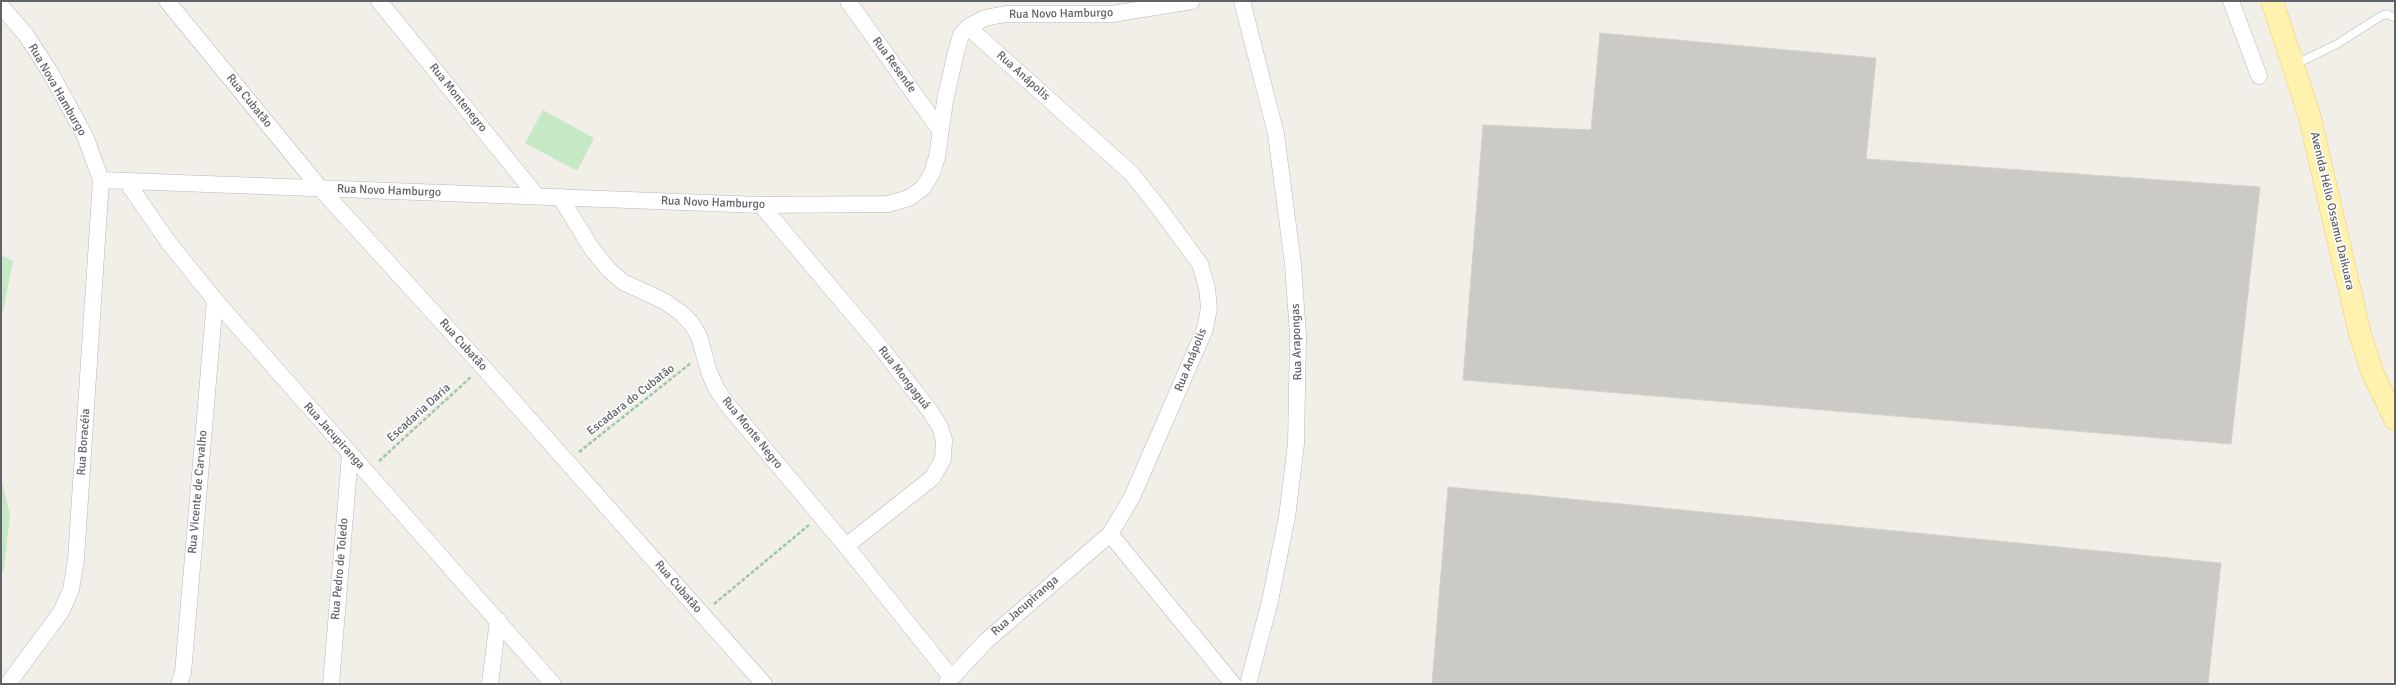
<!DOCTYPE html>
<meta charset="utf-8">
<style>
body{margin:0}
#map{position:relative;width:2396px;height:685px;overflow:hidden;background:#f1efe8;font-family:Signika,sans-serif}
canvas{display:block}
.frame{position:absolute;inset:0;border:2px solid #5f6368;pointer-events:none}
</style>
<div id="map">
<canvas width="2396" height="685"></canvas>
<div class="frame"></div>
</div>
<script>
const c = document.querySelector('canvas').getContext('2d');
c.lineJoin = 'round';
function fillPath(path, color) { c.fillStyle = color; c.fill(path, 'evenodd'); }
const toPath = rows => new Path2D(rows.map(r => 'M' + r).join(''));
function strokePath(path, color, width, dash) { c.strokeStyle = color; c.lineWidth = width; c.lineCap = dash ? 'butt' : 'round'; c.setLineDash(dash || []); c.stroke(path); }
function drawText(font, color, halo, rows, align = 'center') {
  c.font = font + ' Signika,sans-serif'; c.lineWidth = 3; c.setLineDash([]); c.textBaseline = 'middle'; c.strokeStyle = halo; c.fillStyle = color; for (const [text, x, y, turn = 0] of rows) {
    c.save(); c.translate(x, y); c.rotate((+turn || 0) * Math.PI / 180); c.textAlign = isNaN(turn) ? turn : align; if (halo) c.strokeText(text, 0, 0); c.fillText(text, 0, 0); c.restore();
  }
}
fillPath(toPath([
 [543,110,594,138,577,171,525,143],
 [1,255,13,261,1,321],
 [1,478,10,515,4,569,1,573]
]), '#c5e8c5');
const building = toPath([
 [1600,33,1876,58,1866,159,2260,187,2231,444,1463,380,1483,125,1591,130,1600,33],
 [1448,487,2221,563,2208,684,1432,684,1448,487]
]);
fillPath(building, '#cccac5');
strokePath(building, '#d6d1c6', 1);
const lane = toPath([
 [2294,65,2337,44,2381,16,2387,14,2395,18]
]);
const street = toPath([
 [167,1,320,188,483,367,764,684],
 [379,1,536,195],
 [848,1,940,130],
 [1242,1,1276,134,1293,264,1298,335,1296,444,1287,517,1270,601,1248,684],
 [2231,1,2259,76],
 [1,6,26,35,50,72,85,136,101,180,76,559,71,590,61,612,8,684],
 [968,27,1131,173,1159,208,1200,264,1207,288,1209,308,1205,329,1132,497,1110,534,1233,684],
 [101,180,761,205,888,204,909,198,923,188,932,173,937,157,945,101,955,56,961,35,968,27,985,18,1005,14,1112,14,1192,1],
 [126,181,169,243,215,300,553,684],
 [560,197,592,249,609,270,623,282,664,301,681,313,691,323,699,336,709,372,716,388,726,403,846,546,951,677],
 [761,205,875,340,930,411,940,427,944,440,943,459,932,478,846,546],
 [179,684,183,673,215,300],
 [331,684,350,455],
 [490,684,498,620],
 [946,684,986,641,1110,534]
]);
const primary = toPath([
 [2272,1,2309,114,2360,334,2373,374,2395,419]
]);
strokePath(lane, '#b5b8bc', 9);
strokePath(street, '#b5b8bc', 17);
strokePath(primary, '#f2c960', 23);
strokePath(toPath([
 [579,452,691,363],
 [379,461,471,377],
 [714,604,809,525]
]), '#9cc7a9', 2.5, [4, 2]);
strokePath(lane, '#fff', 8);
strokePath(street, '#fff', 16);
strokePath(primary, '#fff2af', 22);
drawText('12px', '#5f6368', '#fff', [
 ["Rua Novo Hamburgo",1061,14,-1],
 ["Rua Resende",894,65,54],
 ["Rua Anápolis",1023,76,42],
 ["Rua Nova Hamburgo",57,90,60],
 ["Rua Montenegro",458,98,51],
 ["Rua Cubatão",249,101,51],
 ["Rua Novo Hamburgo",389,191,2],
 ["Rua Novo Hamburgo",713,203,2],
 ["Avenida Hélio Ossamu Daikuara",2332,211,77],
 ["Rua Arapongas",1297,342,-92],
 ["Rua Cubatão",463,345,48],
 ["Rua Anápolis",1191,360,-68],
 ["Rua Mongaguá",904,378,52],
 ["Escadara do Cubatão",631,400,-38],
 ["Escadaria Daria",419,413,-42],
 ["Rua Monte Negro",752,433,51],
 ["Rua Jacupiranga",334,436,48],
 ["Rua Boracéia",84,442,-86],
 ["Rua Vicente de Carvalho",198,492,-85],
 ["Rua Pedro de Toledo",340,569,-85],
 ["Rua Cubatão",678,587,49],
 ["Rua Jacupiranga",1025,606,-41]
]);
</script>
